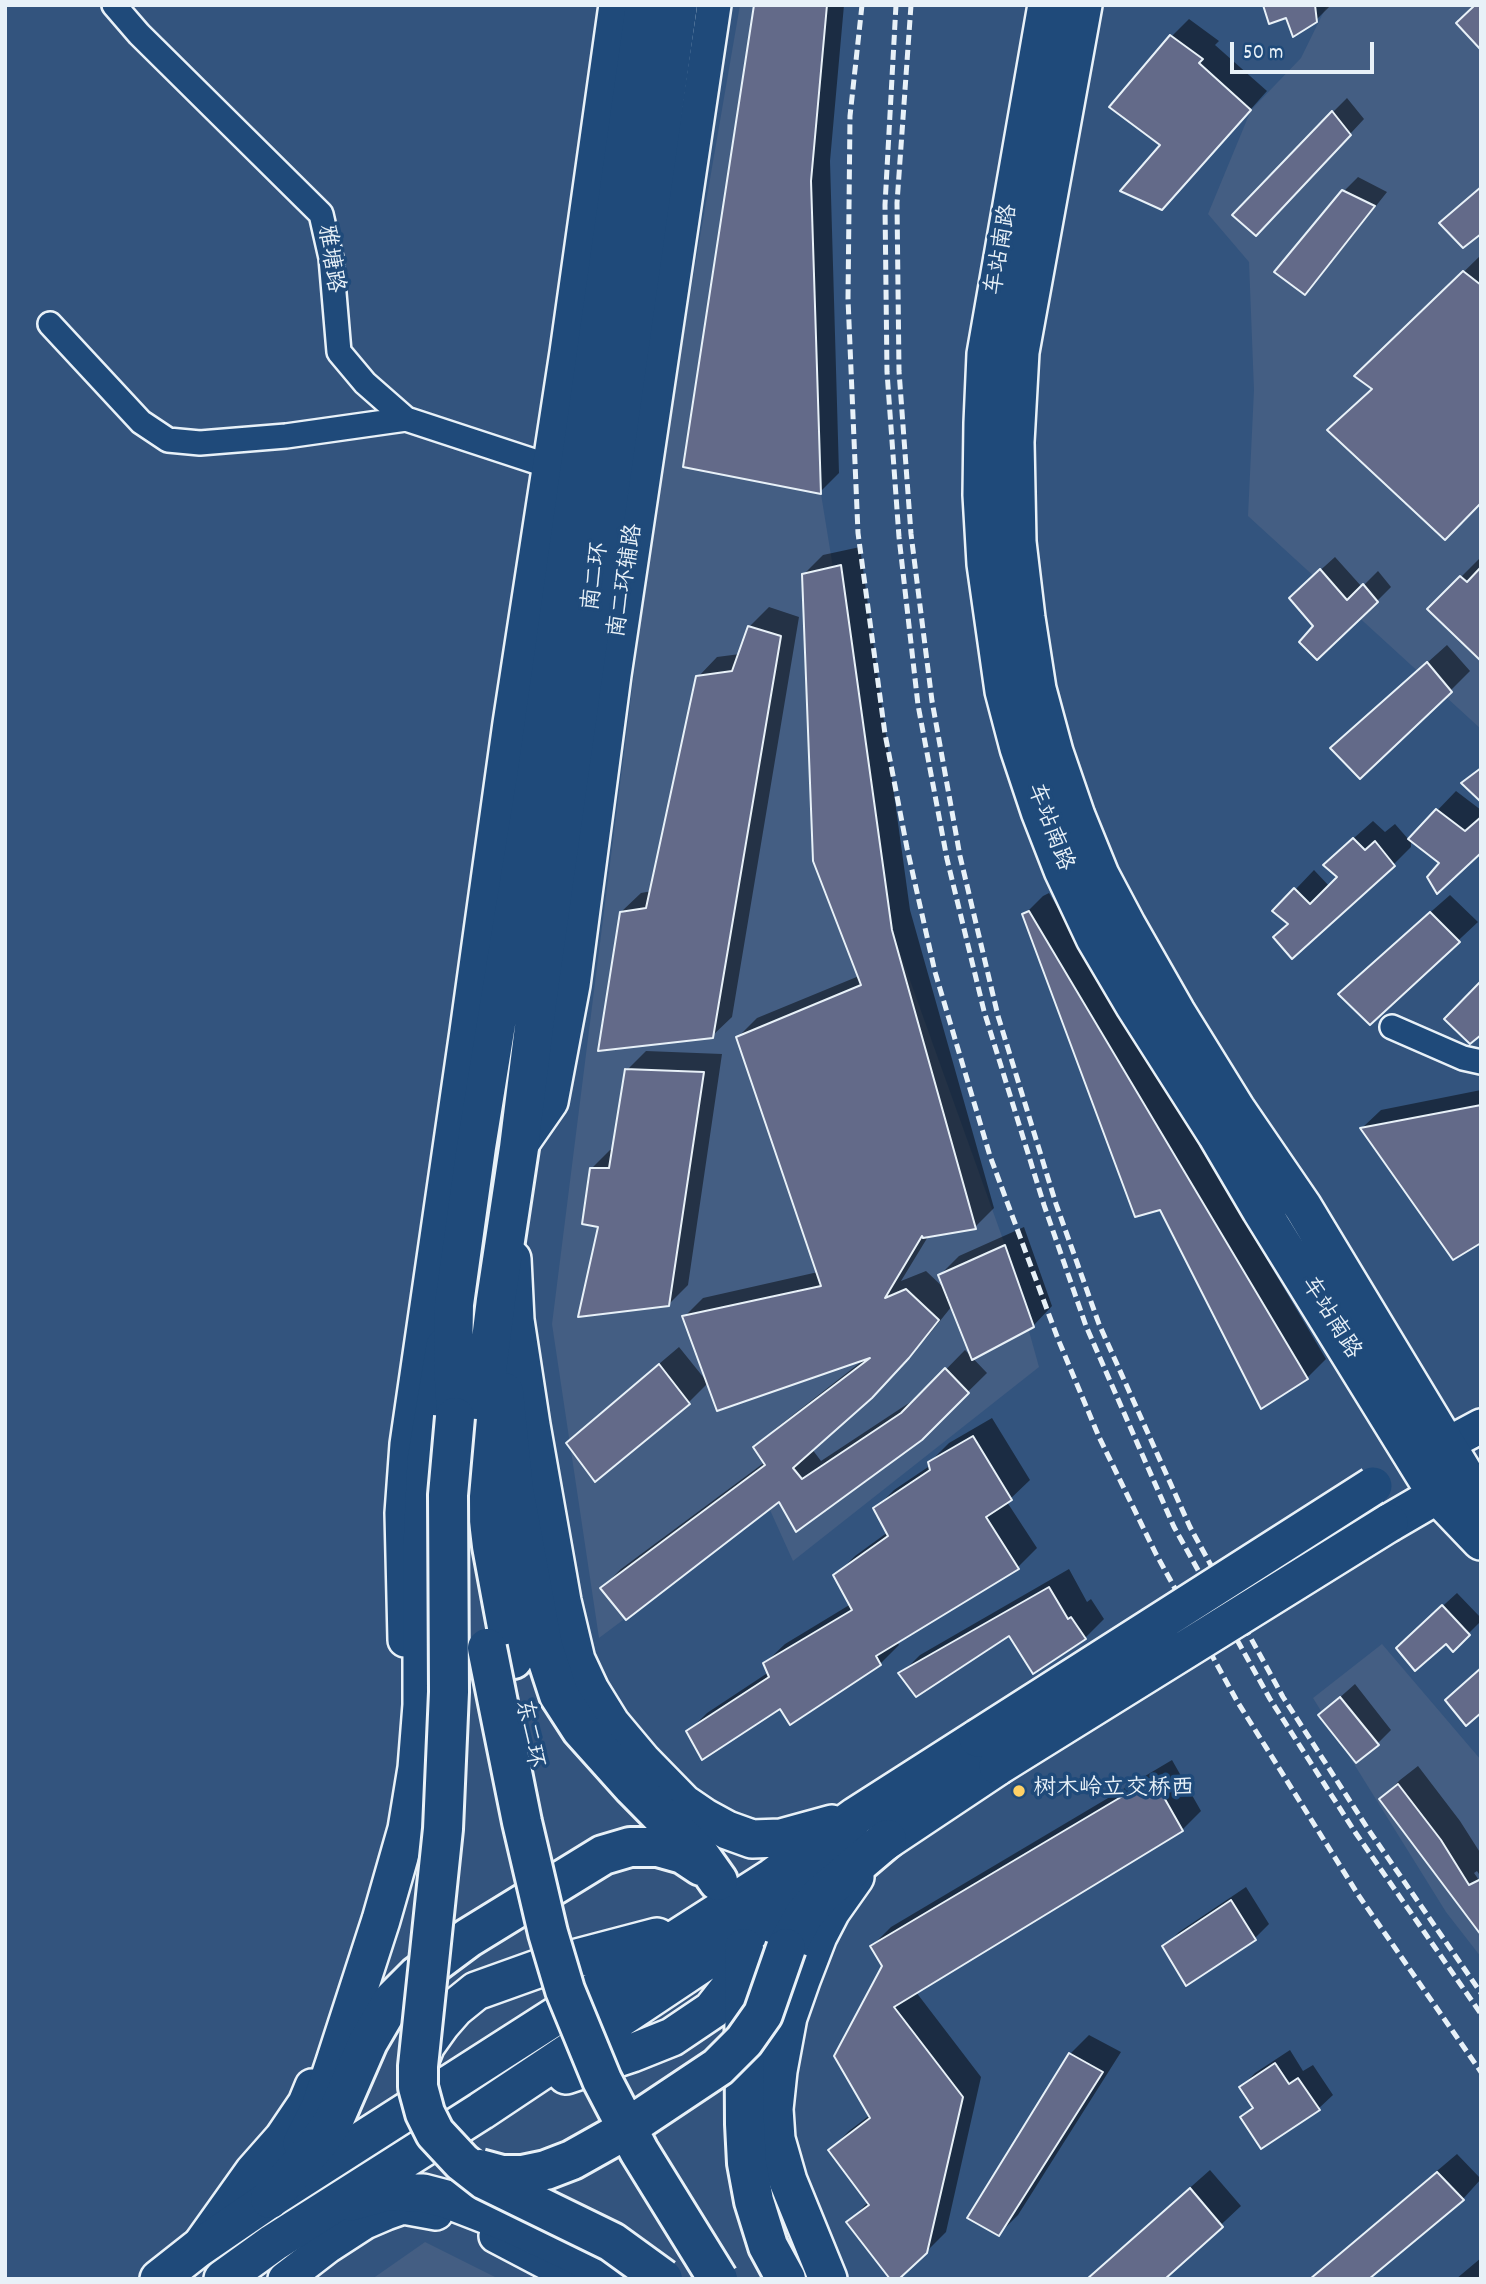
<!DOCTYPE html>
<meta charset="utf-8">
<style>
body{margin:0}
#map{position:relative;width:1486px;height:2284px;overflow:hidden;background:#33547e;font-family:Dekko,sans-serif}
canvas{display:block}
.frame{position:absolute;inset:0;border:7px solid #e8f1f8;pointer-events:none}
.scale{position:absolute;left:1230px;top:42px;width:144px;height:32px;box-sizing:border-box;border:4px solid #e8f1f8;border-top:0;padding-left:9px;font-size:21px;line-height:24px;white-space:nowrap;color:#e8f1f8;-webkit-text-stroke:5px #1f4a7a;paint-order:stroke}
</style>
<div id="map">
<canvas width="1486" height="2284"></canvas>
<div class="frame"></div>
<div class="scale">50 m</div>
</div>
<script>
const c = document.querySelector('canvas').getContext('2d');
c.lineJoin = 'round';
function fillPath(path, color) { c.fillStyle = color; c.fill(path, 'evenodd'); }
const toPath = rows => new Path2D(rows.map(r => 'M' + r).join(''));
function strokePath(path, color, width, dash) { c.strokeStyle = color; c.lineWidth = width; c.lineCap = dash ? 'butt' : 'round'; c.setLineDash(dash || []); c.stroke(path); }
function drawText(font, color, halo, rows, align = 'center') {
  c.font = font + ' Dekko,"LXGW WenKai TC",sans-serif'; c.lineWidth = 7; c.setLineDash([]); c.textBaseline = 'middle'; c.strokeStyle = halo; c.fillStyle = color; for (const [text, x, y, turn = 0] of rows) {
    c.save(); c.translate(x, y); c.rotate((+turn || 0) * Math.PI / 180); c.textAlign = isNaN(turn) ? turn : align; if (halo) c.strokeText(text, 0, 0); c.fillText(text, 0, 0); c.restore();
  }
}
fillPath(toPath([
 [740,5,827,5,811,181,821,494,892,930,1005,1245,1039,1367,793,1561,770,1510,599,1638,552,1324,659,475],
 [1327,5,1481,5,1481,729,1248,516,1254,390,1249,262,1208,214,1251,110,1301,58],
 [1382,1644,1481,1760,1481,1957,1446,1912,1313,1698],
 [425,2242,499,2279,372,2279]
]), '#445e83');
fillPath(toPath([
 [756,5,844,5,830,161,839,473,820,492],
 [1265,5,1331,5,1316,20,1287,16],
 [1189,19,1219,41,1215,45,1267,91,1179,190,1163,145,1171,37],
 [1347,98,1364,119,1270,220,1333,112],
 [1358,177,1387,192,1319,278,1305,292,1344,191],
 [1481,255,1481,501,1374,388,1357,376],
 [860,547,910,910,994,1208,975,1227,929,1235,901,1281,926,1271,945,1289,940,1275,959,1256,1024,1227,1052,1306,1033,1326,952,1306,927,1337,890,1376,812,1449,821,1461,921,1395,965,1350,987,1373,921,1438,780,1499,602,1588,621,1569,765,1462,756,1448,775,1429,866,1358,684,1317,703,1298,818,1272,738,1037,757,1018,859,976,804,574,823,555],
 [1335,557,1362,587,1378,571,1391,587,1377,601,1315,626,1305,584],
 [1480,558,1481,559,1481,658,1429,609],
 [769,607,799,617,732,1017,712,1036,621,912,641,893,652,891,698,677,717,657,740,654,750,626],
 [1447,645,1470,671,1451,690,1332,748],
 [1456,791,1481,810,1481,851,1442,863,1411,839,1411,847,1391,867,1290,923,1275,911,1314,870,1330,887,1339,877,1345,846,1373,821,1385,832,1395,824,1409,840],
 [1049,893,1326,1359,1307,1378,1024,915,1043,896],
 [1450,895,1478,922,1370,1023,1359,975],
 [646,1051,722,1054,688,1285,669,1304,600,1225,591,1169,610,1150,614,1150,627,1070],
 [1481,1090,1481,1241,1362,1128,1381,1110],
 [679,1347,708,1383,689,1402,595,1479,568,1444,587,1425],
 [992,1418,1030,1480,1007,1502,1037,1548,1018,1567,897,1641,899,1645,880,1664,780,1707,688,1732,707,1713,769,1672,765,1663,785,1644,851,1604,836,1575,855,1556,888,1532,875,1509,894,1490,931,1465,930,1462,949,1443],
 [1069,1569,1087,1602,1091,1599,1104,1619,1085,1638,1033,1672,1010,1634,901,1674,920,1655],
 [1457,1593,1481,1618,1481,1621,1453,1649,1446,1641,1412,1634],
 [1355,1684,1391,1730,1377,1744,1320,1715],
 [1172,1760,1201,1811,1182,1830,916,1992,981,2077,946,2232,926,2252,849,2222,868,2202,830,2150,849,2131,870,2115,884,1966,872,1946,891,1927],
 [1418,1766,1460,1821,1481,1854,1481,1877,1477,1871,1474,1873,1481,1883,1481,1932,1381,1799,1400,1780],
 [1246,1887,1269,1924,1255,1938,1165,1947,1179,1932],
 [1089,2035,1121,2052,1018,2215,999,2234,1070,2054],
 [1290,2050,1303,2071,1313,2065,1333,2095,1318,2109,1242,2117,1254,2106,1241,2087,1255,2073],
 [1457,2154,1481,2179,1463,2199,1321,2272,1340,2253],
 [1210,2170,1241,2206,1163,2279,1087,2279],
 [1481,2258,1481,2279,1456,2279]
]), '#0007');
const building = toPath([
 [754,5,827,5,811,181,821,494,683,467,754,5],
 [1263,5,1315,5,1317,22,1293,37,1286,18,1269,24,1263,5],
 [1475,5,1481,5,1481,50,1456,23,1475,5],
 [1170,35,1203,59,1199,63,1251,110,1162,210,1120,191,1160,145,1109,107,1170,35],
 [1332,111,1351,135,1256,236,1232,215,1332,111],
 [1481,187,1481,234,1463,248,1439,223,1481,187],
 [1342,190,1375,206,1305,295,1274,272,1342,190],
 [1463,271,1481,285,1481,503,1445,540,1327,430,1372,389,1354,376,1463,271],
 [841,565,892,930,976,1229,923,1238,922,1236,885,1298,906,1289,939,1320,909,1358,872,1398,793,1468,802,1479,901,1413,945,1368,969,1393,922,1440,796,1532,779,1502,626,1620,600,1588,765,1465,753,1447,870,1358,717,1411,682,1316,821,1286,736,1037,861,985,813,861,802,574,841,565],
 [1481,567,1481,661,1427,609,1460,576,1467,582,1481,567],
 [1320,569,1347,600,1363,584,1378,602,1317,660,1299,642,1313,626,1289,598,1320,569],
 [748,626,781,636,713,1038,598,1051,620,912,646,908,696,676,732,671,748,626],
 [1427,662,1452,692,1360,779,1330,748,1427,662],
 [1481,768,1481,802,1461,783,1481,768],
 [1436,809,1465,831,1481,817,1481,853,1437,894,1427,877,1439,863,1408,839,1436,809],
 [1353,838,1365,850,1375,841,1395,866,1292,959,1273,937,1288,924,1272,911,1294,888,1310,904,1337,877,1323,865,1353,838],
 [1029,911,1308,1379,1261,1409,1160,1210,1135,1217,1022,914,1029,911],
 [1430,912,1460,942,1370,1025,1338,994,1430,912],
 [1481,981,1481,1035,1470,1044,1444,1019,1481,981],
 [625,1069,704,1072,669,1306,578,1317,598,1227,582,1224,590,1168,609,1168,625,1069],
 [1481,1105,1481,1243,1453,1260,1360,1128,1481,1105],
 [1005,1245,1034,1327,972,1360,938,1275,1005,1245],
 [659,1364,690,1404,595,1482,566,1443,659,1364],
 [973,1436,1012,1500,986,1517,1019,1569,876,1656,881,1665,790,1725,780,1709,702,1760,686,1731,769,1677,763,1663,852,1610,833,1575,888,1536,873,1508,930,1470,928,1462,973,1436],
 [1049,1587,1068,1619,1071,1617,1086,1639,1033,1674,1009,1636,916,1697,898,1673,1049,1587],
 [1442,1605,1470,1635,1453,1652,1446,1644,1415,1671,1396,1648,1442,1605],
 [1481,1668,1481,1713,1466,1726,1445,1700,1481,1668],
 [1340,1697,1379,1745,1356,1763,1318,1715,1340,1697],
 [1153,1778,1183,1831,894,2007,963,2097,927,2253,899,2279,890,2279,846,2222,869,2205,828,2150,870,2118,834,2056,882,1966,870,1946,1153,1778],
 [1398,1784,1441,1840,1469,1885,1481,1879,1481,1935,1379,1799,1398,1784],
 [1231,1900,1256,1940,1186,1986,1162,1946,1231,1900],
 [1069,2053,1103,2072,999,2236,967,2218,1069,2053],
 [1275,2063,1289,2084,1298,2078,1320,2110,1261,2149,1240,2117,1253,2108,1239,2087,1275,2063],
 [1437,2172,1464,2200,1369,2279,1310,2279,1437,2172],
 [1190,2188,1223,2227,1165,2279,1087,2279,1190,2188]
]);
fillPath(building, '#636a89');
strokePath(building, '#e8f1f8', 2);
const street = toPath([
 [114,5,139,34,321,214,331,258,339,352,365,383,406,419,549,466],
 [50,324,141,422,168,440,200,443,286,436,406,419],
 [1392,1027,1463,1058,1481,1062]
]);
const secondary = toPath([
 [468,1052,467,1031,510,723,567,352,616,5],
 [519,1148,551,1102,573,985,614,675,714,5],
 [1425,1456,1481,1426],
 [405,1640,402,1513,407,1444,467,1031],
 [496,2236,578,2279],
 [200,2244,252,2171,282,2137,305,2103,312,2086],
 [285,2279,328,2246,365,2222,386,2213,403,2207,436,2213]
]);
const primary = toPath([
 [1047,5,986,354,983,423,982,495,986,564,1004,691,1019,748,1040,811,1063,870,1095,938,1135,1006,1217,1135,1261,1210,1437,1495,1481,1541],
 [1083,5,1020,352,1015,442,1017,542,1026,618,1037,689,1054,752,1076,816,1100,875,1127,926,1176,1012,1236,1109,1303,1207,1467,1479,1481,1496],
 [512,1259,515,1320,531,1425,562,1601,576,1660,590,1690,611,1724,642,1761,683,1803,705,1818,727,1830,752,1839,781,1838,832,1824],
 [1389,1523,1437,1495],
 [418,2065,426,2045,441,2024,455,2008,476,1991,543,1967,657,1937],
 [566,2075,632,2053,672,2037,712,2010,730,1987,744,1948],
 [302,2143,320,2107,335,2062,381,1920,407,1829,417,1768,422,1705,422,1545,426,1460,445,1346],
 [351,2202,387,2192,423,2193,446,2199,513,2225,574,2254,615,2279],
 [159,2279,197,2249,270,2199,773,1877,856,1816,978,1738],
 [223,2279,273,2243,481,2111,998,1766],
 [828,2279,788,2181,776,2139,774,2109,778,2071,788,2017,801,1980,818,1936,831,1911,855,1877]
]);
const highway = toPath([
 [504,1392,514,1489,543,1646,559,1695,581,1729,633,1787,699,1854,718,1881],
 [458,1452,453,1363,454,1304,476,1147,536,778,645,5],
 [513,1659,492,1546,483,1470,481,1419,496,1300,519,1148,537,1003,678,5],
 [744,1948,745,2124,747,2163,754,2201,768,2246,786,2279],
 [786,1948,804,1915,821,1895,887,1839],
 [270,2199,318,2143,334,2120,368,2042,392,2001,417,1976,468,1938,603,1855,630,1847,658,1847,683,1854,701,1866]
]);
strokePath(street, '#e8f1f8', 28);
strokePath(secondary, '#e8f1f8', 38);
strokePath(primary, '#e8f1f8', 42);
strokePath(highway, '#e8f1f8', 44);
strokePath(street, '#1f4a7a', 23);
strokePath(secondary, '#1f4a7a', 33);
strokePath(primary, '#1f4a7a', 37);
strokePath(highway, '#1f4a7a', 38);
strokePath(toPath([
 [862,5,850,116,848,299,858,533,885,734,907,848,935,972,990,1156,1058,1339,1099,1437,1156,1554,1237,1701,1359,1896,1481,2072],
 [896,5,885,205,887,372,899,537,918,705,947,859,984,1011,1044,1205,1086,1326,1174,1527,1270,1699,1355,1832,1481,2014],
 [911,5,897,203,899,371,911,534,932,701,960,856,998,1016,1056,1204,1099,1324,1190,1527,1283,1697,1368,1829,1481,1993]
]), '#e8f1f8', 5, [10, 5]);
const primaryBridge = toPath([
 [978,1738,1373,1486],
 [998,1766,1389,1523]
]);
const highwayBridge = toPath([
 [455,1417,448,1495,449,1692,443,1829,418,2066,418,2087,425,2113,435,2133,462,2162,485,2180,612,2242,663,2279],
 [487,1648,522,1822,548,1933,565,1990,602,2080,639,2151,718,2279],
 [480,2169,502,2175,522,2175,546,2170,572,2160,613,2137,718,2067,744,2041,763,2014,786,1948]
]);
strokePath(primaryBridge, '#e8f1f8', 42, []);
strokePath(highwayBridge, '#e8f1f8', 44, []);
strokePath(primaryBridge, '#1f4a7a', 37);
strokePath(highwayBridge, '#1f4a7a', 38);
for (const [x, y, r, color] of [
 [1019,1791,7,"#ffd166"]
]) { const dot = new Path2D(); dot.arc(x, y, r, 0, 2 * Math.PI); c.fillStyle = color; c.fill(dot); strokePath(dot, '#1f4a7a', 2.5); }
drawText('23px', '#e8f1f8', '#1f4a7a', [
 ["车站南路",1004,250,-80],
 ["雅塘路",328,259,81],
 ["南二环",598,577,-82],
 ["南二环辅路",628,581,-81],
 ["车站南路",1048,828,69],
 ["车站南路",1329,1319,58],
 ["东二环",527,1734,79]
]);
drawText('23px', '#e8f1f8', '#1f4a7a', [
 ["树木岭立交桥西",1033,1791]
], 'left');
</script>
